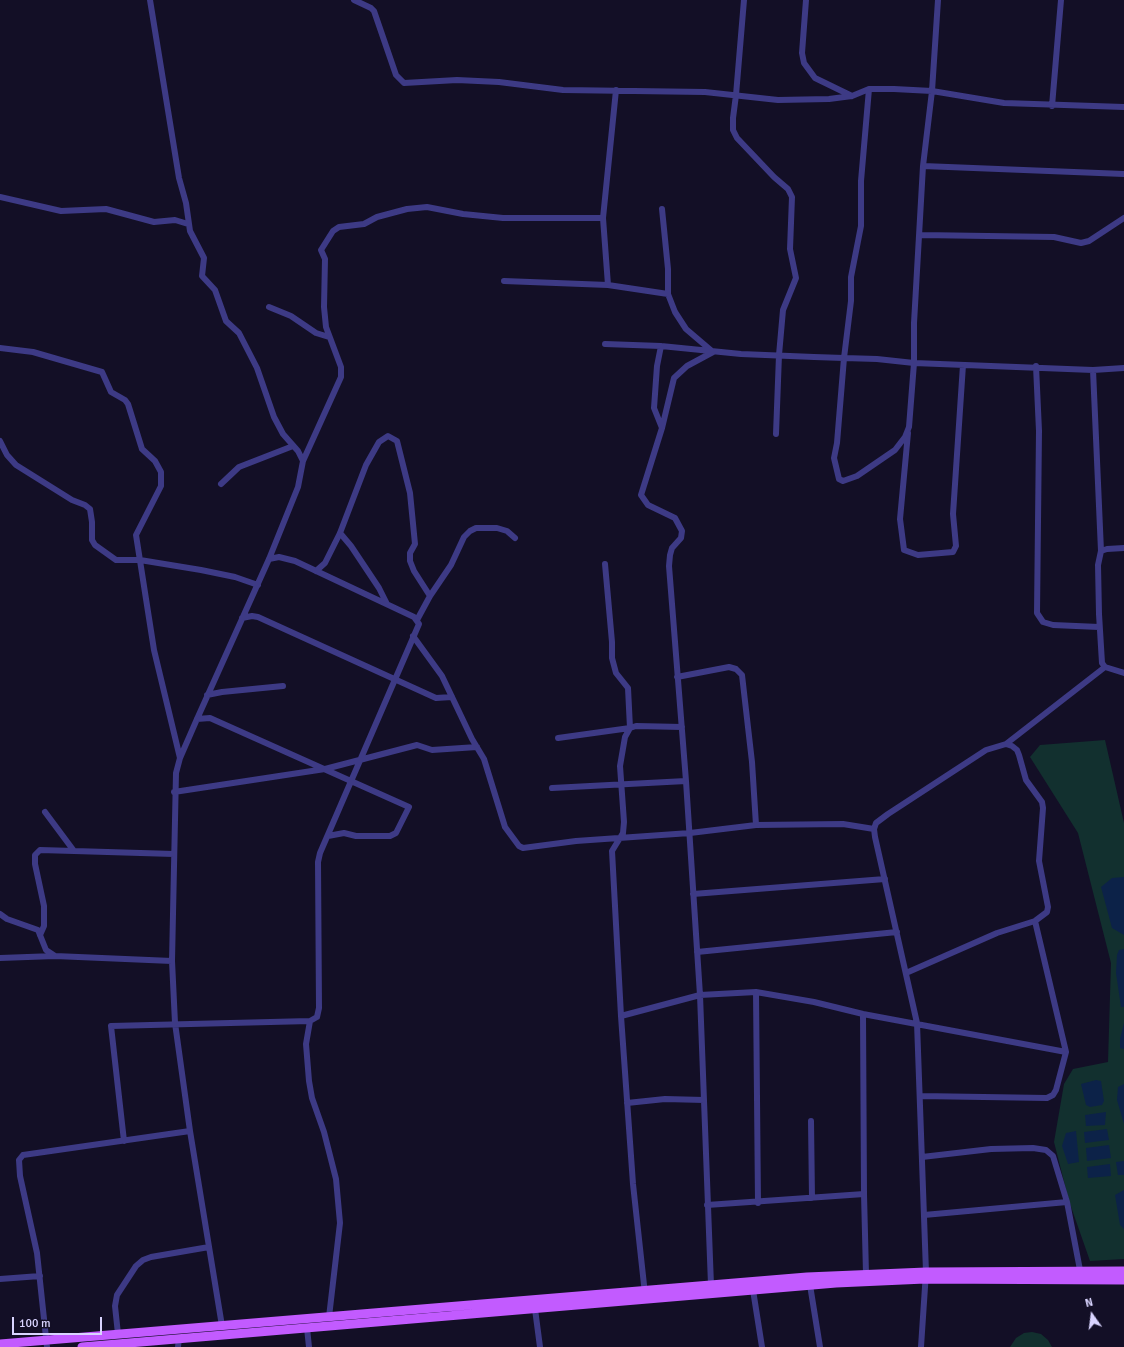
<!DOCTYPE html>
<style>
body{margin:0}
#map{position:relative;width:1124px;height:1347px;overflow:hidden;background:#130f26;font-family:Signika,sans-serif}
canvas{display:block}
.north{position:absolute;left:1072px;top:1295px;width:40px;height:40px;-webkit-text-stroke:3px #130f26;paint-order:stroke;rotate:346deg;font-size:11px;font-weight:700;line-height:16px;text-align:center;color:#d9d4ff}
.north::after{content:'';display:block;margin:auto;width:14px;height:18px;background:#d9d4ff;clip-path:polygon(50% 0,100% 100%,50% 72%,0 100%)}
.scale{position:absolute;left:12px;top:1317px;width:90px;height:18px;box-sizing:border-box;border:2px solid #d9d4ff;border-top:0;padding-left:5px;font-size:12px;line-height:14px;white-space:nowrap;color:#d9d4ff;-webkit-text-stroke:3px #130f26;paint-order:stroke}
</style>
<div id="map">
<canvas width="1124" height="1347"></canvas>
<div class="north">N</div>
<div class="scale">100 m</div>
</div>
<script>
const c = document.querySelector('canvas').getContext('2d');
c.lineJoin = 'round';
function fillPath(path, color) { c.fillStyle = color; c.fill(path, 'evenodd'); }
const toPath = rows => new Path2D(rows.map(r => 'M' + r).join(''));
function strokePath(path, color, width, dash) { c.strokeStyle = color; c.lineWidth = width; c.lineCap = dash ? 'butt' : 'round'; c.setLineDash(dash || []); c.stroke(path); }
fillPath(toPath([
 [1105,740,1124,823,1124,1259,1090,1261,1069,1201,1054,1142,1064,1084,1073,1069,1108,1062,1111,963,1078,833,1030,757,1040,745],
 [1032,1332,1041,1334,1048,1340,1052,1347,1010,1347,1016,1338,1024,1333]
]), '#12302f');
fillPath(toPath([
 [1124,877,1124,935,1112,928,1101,887,1112,878],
 [1124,949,1124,1007,1121,1007,1116,973,1117,955,1119,950],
 [1124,1023,1124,1049,1120,1048,1120,1039],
 [1096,1080,1101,1081,1104,1101,1102,1105,1090,1107,1086,1105,1081,1084],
 [1124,1084,1124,1124,1117,1100,1118,1087],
 [1106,1112,1105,1125,1086,1126,1085,1115],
 [1107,1129,1109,1140,1085,1143,1084,1132],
 [1076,1131,1079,1162,1068,1164,1062,1146,1066,1133],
 [1109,1145,1111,1158,1087,1161,1086,1148],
 [1124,1161,1124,1175,1118,1175,1116,1162],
 [1110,1164,1111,1176,1088,1178,1087,1167],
 [1124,1190,1124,1229,1120,1225,1115,1195]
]), '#0c2248');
strokePath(toPath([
 [150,0,179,178,186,203,190,231,204,258,202,276,215,290,226,321,239,333,257,368,274,417,283,434,298,451,303,461,298,487,269,559,197,719,180,758,176,773,172,961,175,1023,190,1131,222,1326],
 [354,0,371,8,374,11,396,75,404,83,457,80,499,82,563,90,705,92,778,100,829,99,852,96,869,89,894,89,932,91,1004,103,1124,107],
 [744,0,736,95,733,118,733,130,737,138,774,177,788,189,792,197,790,249,796,278,783,310,779,355,776,434],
 [806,0,802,53,804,63,815,78,852,96],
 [938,0,932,91,923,166,914,323,914,363,1093,370,1124,368],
 [1052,106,1061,0],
 [923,166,1124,174],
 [0,197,61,211,106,209,154,222,175,220,188,224],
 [662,209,668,269,668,294],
 [921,235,1054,237,1081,243,1089,241,1124,218],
 [504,281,608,285,668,294,675,312,686,329,713,352,687,366,674,378,662,428,641,495,648,505,675,518,682,531,681,538,672,548,670,555,669,566,686,781,700,995,711,1285],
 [608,285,603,218,616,90],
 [269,307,291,316,316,333,329,337],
 [605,344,661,346,741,354,814,357,844,358,877,359,914,363,909,427,905,437,895,450,857,476,843,481,839,479,834,458,837,443,844,358,851,301,851,277,861,226,861,181,869,89],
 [661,346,657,366,654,408,662,428],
 [0,348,33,352,102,372,111,392,125,400,128,404,142,449,155,461,161,472,161,486,136,535,154,650,180,758],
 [1036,366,1039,431,1037,613,1043,622,1053,625,1099,627],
 [1093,370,1101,551],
 [908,433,900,519,904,550,918,555,953,552,956,546,953,514,963,365],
 [0,441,7,455,16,465,72,500,85,505,90,509,92,522,92,540,95,545,116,560,140,560,201,570,235,577,258,585],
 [303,461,341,377,341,367,326,327,324,307,325,259,321,250,333,231,339,227,364,224,377,217,407,209,427,207,463,214,503,218,603,218],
 [221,484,239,467,293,446],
 [340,533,351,546,379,588,387,604],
 [1124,548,1107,549,1101,551,1098,565,1099,614,1102,663,1105,667,1124,673],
 [316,571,325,563,340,533,366,465,379,442,388,436,397,441,410,493,415,544,410,553,410,561,414,571,430,596],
 [242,618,252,616,258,617,436,698,452,697],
 [417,620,430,596,451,565,464,537,470,531,476,528,497,528,507,531,515,538],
 [413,636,442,676,472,739,484,759,505,827,519,846,523,848,576,841,690,833,756,825,843,824,874,829],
 [677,677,729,667,736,669,742,675,752,762,756,825],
 [207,695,222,692,283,686],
 [197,719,210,718,409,807,396,833,390,836,356,836,344,833,328,836],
 [558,738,630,728,628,688,616,673,612,658,612,642,605,564],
 [1006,744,1105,667],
 [552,788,686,781],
 [174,792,325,769,417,745,432,750,477,747],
 [45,812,74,851,174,854],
 [693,894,885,879],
 [0,914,7,919,38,930,46,950,55,956],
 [40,935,44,926,44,906,35,864,35,855,40,850,74,851],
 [697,952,897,932],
 [0,958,55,956,172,961],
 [906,973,997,933,1035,921,1047,912,1048,907,1039,861,1043,808,1042,802,1026,780,1019,755,1017,750,1012,746,1006,744,986,750,888,814,876,823,874,829,875,837,917,1023,926,1272,921,1347],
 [756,992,758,1203],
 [863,1014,864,1194,866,1274],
 [621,1016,700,995,756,992,814,1002,863,1014,1066,1052],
 [310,1021,306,1044,309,1081,312,1098,324,1132,336,1179,340,1223,329,1317],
 [920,1096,1047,1098,1053,1095,1056,1090,1066,1052,1035,921],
 [627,1103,665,1099,704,1100],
 [811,1121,812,1198],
 [124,1141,111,1026,310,1021,317,1017,319,1008,318,862,320,853,419,624,414,617,295,561,279,557,269,559],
 [922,1157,991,1149,1033,1148,1046,1150,1053,1156,1067,1202,1080,1270],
 [707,1205,864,1194],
 [924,1215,1067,1202],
 [0,1279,40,1276],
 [810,1285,820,1347],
 [753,1290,762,1347],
 [645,1294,633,1184,621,1016,612,851,623,833,624,822,620,766,625,737,630,728,636,726,682,727],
 [535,1309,540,1347],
 [307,1328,309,1347],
 [118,1334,115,1306,117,1295,136,1266,143,1260,151,1257,209,1247],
 [47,1347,37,1253,20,1176,19,1160,23,1155,190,1131],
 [178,1347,179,1338]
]), '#3d3a85', 6);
strokePath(toPath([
 [0,1344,807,1277,926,1272,1124,1271],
 [82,1347,836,1283,925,1279,1124,1280]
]), '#c25bff', 9);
</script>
